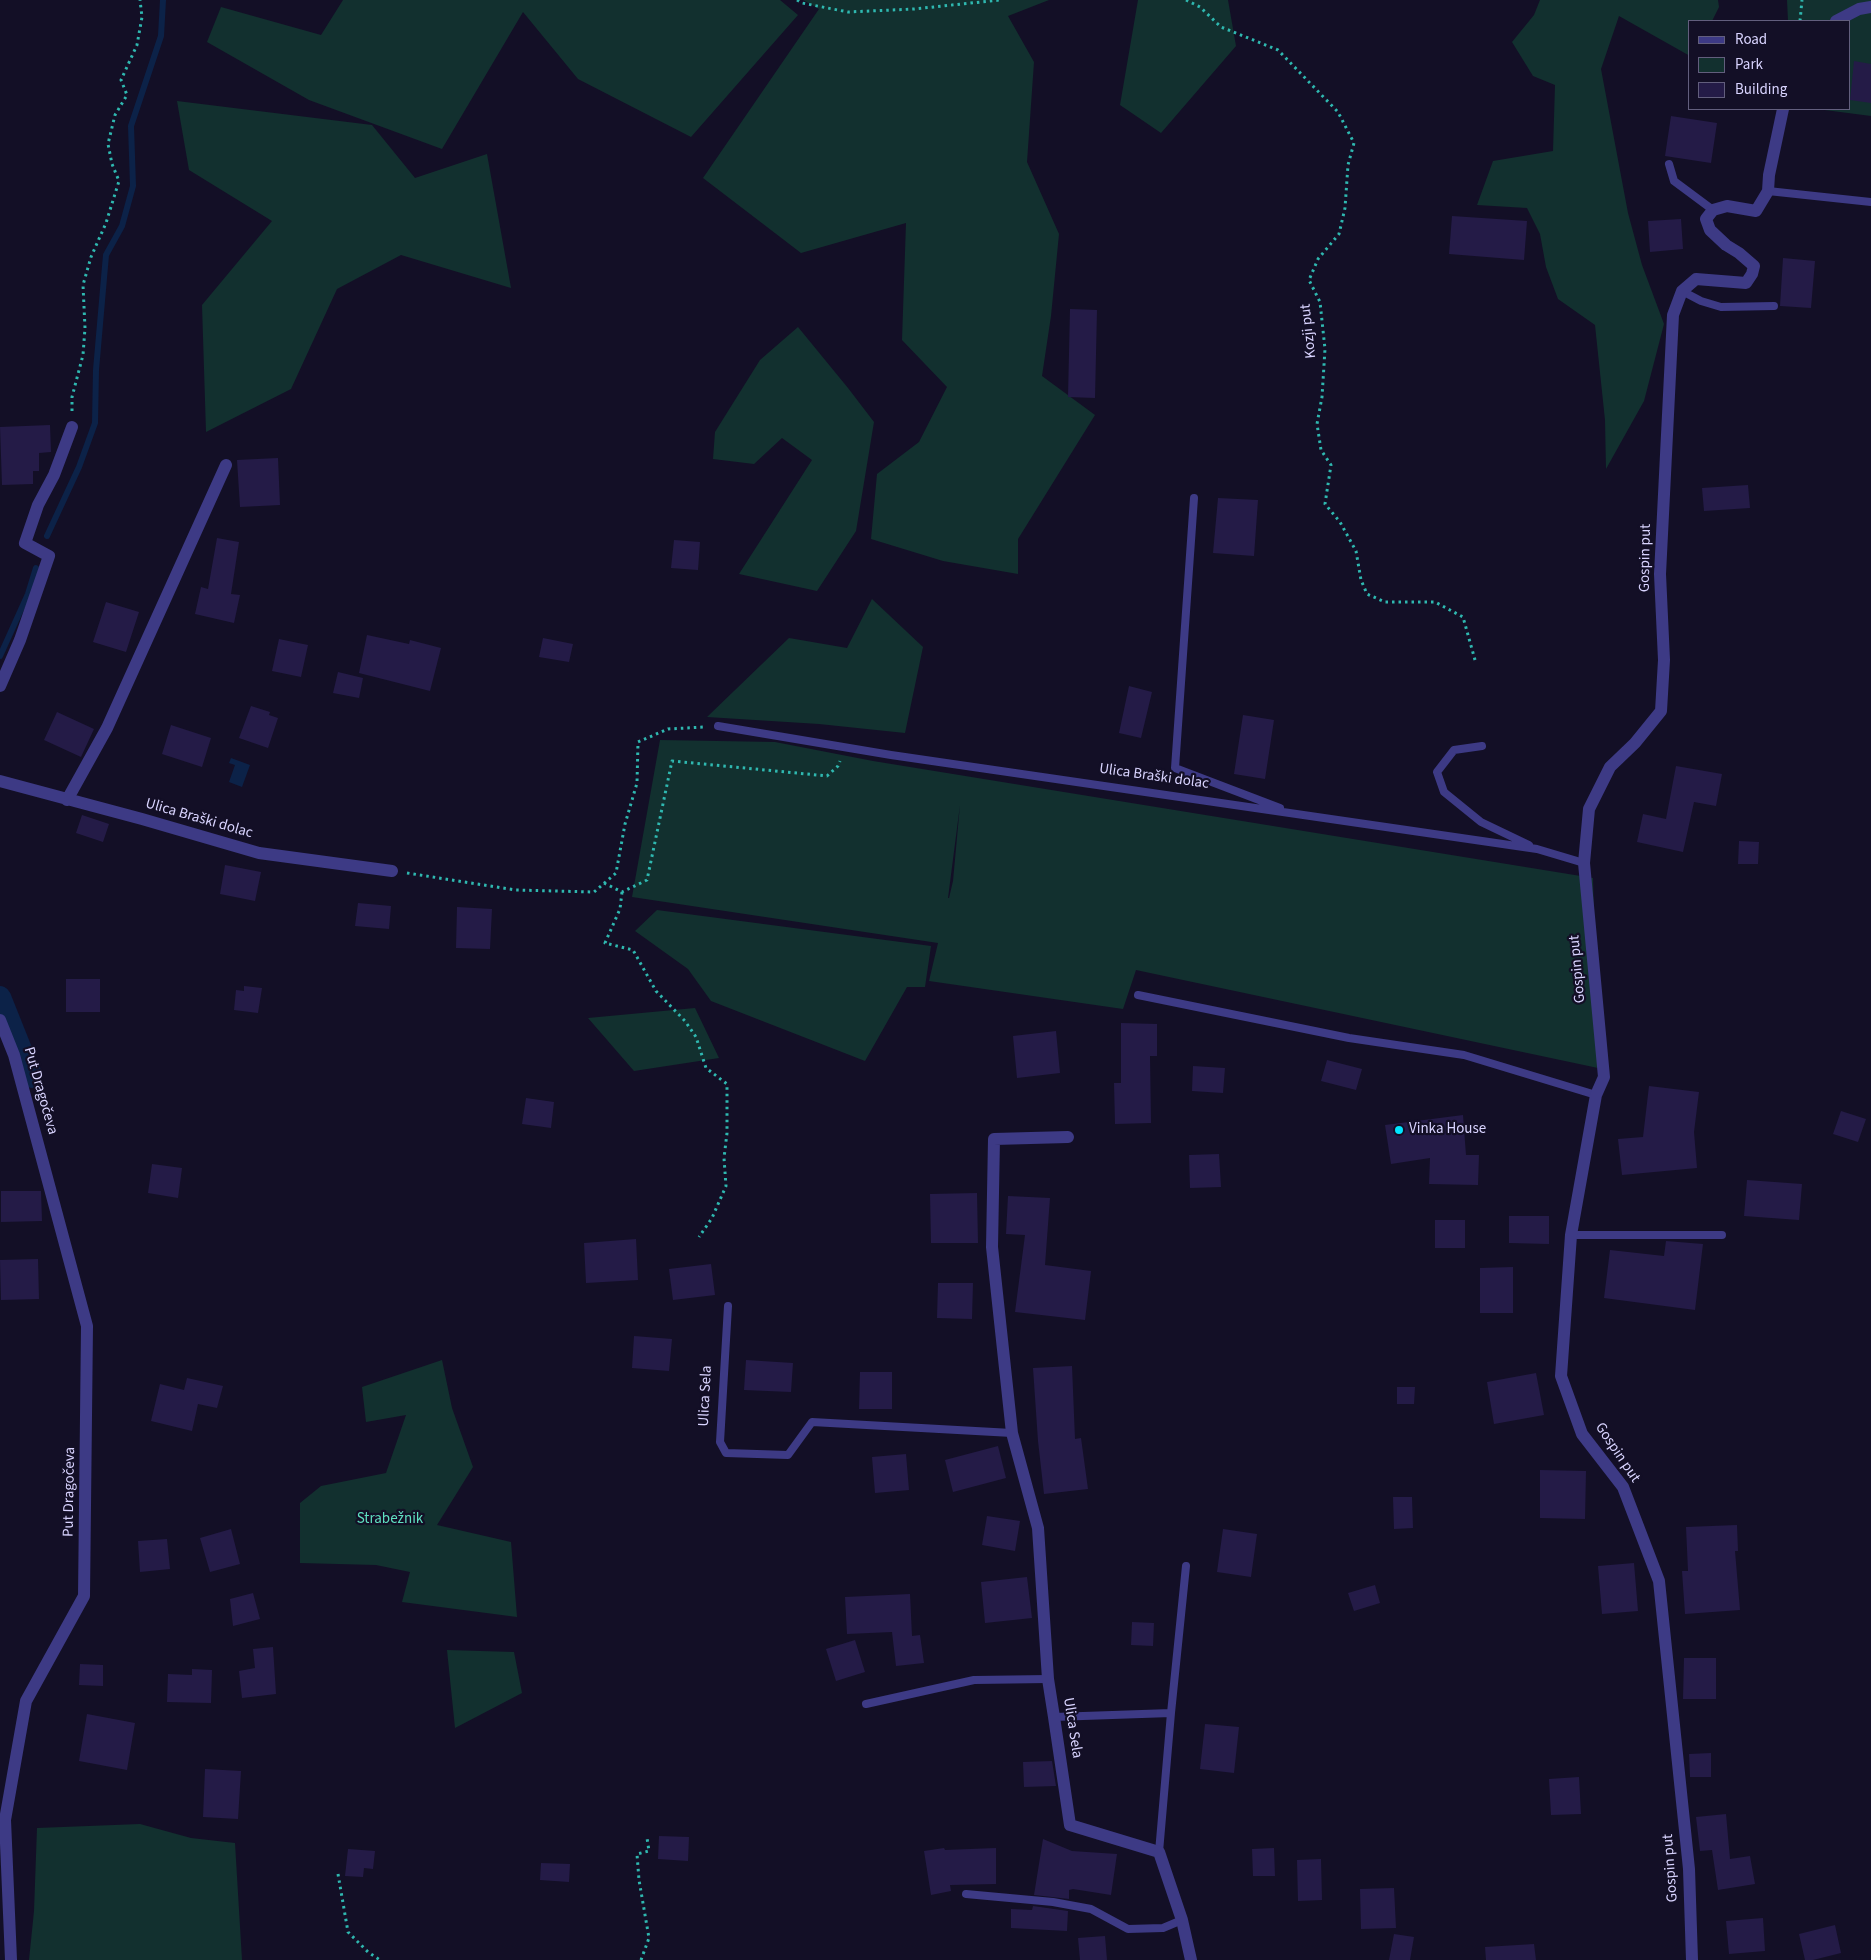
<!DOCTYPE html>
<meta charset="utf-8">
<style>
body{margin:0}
#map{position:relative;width:1871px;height:1960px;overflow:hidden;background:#130f26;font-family:"Source Sans 3",sans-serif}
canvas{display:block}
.legend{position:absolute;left:1688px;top:20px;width:162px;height:90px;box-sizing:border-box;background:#130f26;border:1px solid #625e7d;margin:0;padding:6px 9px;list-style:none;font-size:15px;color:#d9d4ff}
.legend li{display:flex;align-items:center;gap:10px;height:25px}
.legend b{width:25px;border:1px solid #625e7d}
</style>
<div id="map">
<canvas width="1871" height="1960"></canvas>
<ul class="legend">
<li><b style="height:6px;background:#3d3a85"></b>Road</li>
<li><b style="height:14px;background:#12302f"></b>Park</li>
<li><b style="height:14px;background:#241b47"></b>Building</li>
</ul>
</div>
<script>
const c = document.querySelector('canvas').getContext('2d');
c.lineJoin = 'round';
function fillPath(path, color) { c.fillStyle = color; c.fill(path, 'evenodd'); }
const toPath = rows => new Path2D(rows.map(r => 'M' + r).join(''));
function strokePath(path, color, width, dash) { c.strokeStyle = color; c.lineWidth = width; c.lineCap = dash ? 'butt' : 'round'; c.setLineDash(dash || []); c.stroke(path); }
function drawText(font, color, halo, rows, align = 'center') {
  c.font = font + ' "Source Sans 3",sans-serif'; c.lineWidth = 4.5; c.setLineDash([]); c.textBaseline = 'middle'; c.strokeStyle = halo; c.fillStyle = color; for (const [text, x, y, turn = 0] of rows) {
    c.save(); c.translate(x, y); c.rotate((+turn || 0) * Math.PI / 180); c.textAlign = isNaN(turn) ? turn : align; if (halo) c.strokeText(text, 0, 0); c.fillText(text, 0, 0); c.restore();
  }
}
fillPath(toPath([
 [343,0,780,0,798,15,691,137,578,79,523,12,442,149,309,100,207,42,221,7,321,35],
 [803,0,1049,0,1008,16,1034,62,1027,162,1059,234,1051,316,1042,376,1095,415,1018,539,1018,574,943,561,871,539,877,474,919,442,947,387,902,340,906,223,801,253,703,178,819,9],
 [1138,0,1228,0,1236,46,1161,133,1120,105],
 [1540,0,1718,0,1719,7,1712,21,1690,21,1690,56,1619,16,1601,69,1628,213,1642,265,1664,324,1644,401,1606,469,1605,420,1595,325,1558,299,1546,267,1540,234,1527,208,1477,205,1493,161,1553,151,1555,85,1533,76,1512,42,1534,15],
 [1771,0,1871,0,1871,116,1817,109,1850,109,1850,21,1788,21,1787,0],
 [177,101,372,125,415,178,487,154,511,288,401,255,337,289,291,389,206,432,202,305,272,221,189,170],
 [798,327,848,388,874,422,856,531,817,591,739,574,812,460,782,438,754,464,713,459,715,432,760,360],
 [872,599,923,647,905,733,819,724,707,717,789,638,847,648],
 [660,740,775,742,873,761,1593,878,1598,1068,1136,970,1123,1009,929,981,938,943,632,897],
 [960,805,953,881,949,898,948,898],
 [657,910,931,946,925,987,907,987,865,1061,711,1001,688,969,635,931],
 [695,1008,719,1058,634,1071,588,1018],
 [442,1360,452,1408,473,1467,437,1525,511,1542,517,1617,402,1602,410,1572,376,1565,300,1563,300,1503,321,1486,386,1473,406,1415,366,1422,362,1387],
 [447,1650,514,1652,522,1693,455,1728],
 [140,1824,191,1838,235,1843,242,1960,29,1960,34,1911,37,1828]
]), '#12302f');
fillPath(toPath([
 [231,758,250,765,242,787,229,782,235,765,229,763]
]), '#0c2248');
strokePath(toPath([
 [47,536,79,467,95,423,96,370,106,255,122,226,133,186,131,126,161,36,163,0],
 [0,656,28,594,36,568]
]), '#0c2248', 6);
strokePath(toPath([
 [0,997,32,1077]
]), '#0c2248', 22);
fillPath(toPath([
 [1854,61,1871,64,1871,103,1850,100],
 [1671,116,1717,123,1711,163,1665,156],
 [1452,216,1527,221,1524,260,1449,254],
 [1681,219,1683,249,1650,252,1648,221],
 [1783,258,1815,261,1811,308,1780,306],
 [1070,309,1097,310,1095,398,1068,397],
 [50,425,51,452,39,453,39,471,33,471,33,484,2,485,0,427],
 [278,458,280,505,240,507,237,460],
 [1748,485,1750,508,1704,511,1702,488],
 [1218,498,1258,500,1254,556,1213,553],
 [217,538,239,542,231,594,240,595,234,623,195,614,201,587,208,589],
 [674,540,700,542,698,570,671,568],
 [106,602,139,612,126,652,93,642],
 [367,635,409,644,410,640,441,648,430,691,359,673],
 [543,638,573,644,569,662,539,657],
 [279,639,308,645,301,677,272,671],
 [338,672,363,678,359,698,333,693],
 [1129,686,1152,692,1141,738,1119,733],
 [251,706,270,712,269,715,278,718,268,748,239,738],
 [57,712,94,729,81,757,44,740],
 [1243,715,1274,720,1265,779,1234,774],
 [171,725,211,738,202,767,162,754],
 [1676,766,1722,774,1716,806,1694,802,1683,852,1637,842,1643,814,1666,819],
 [82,815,109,824,103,842,76,833],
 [1739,841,1759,842,1758,864,1738,864],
 [225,865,261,872,255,901,220,894],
 [358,903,391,906,389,929,355,926],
 [457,907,492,909,490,949,456,948],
 [66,979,100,979,100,1012,66,1012],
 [244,986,262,988,258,1013,234,1010,236,990,244,991],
 [1121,1023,1157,1024,1157,1056,1150,1056,1151,1123,1115,1124,1114,1083,1121,1083],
 [1056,1031,1060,1073,1017,1078,1013,1036],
 [1327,1060,1362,1069,1356,1090,1321,1081],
 [1193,1066,1225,1068,1223,1093,1192,1091],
 [1649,1086,1699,1092,1694,1132,1697,1168,1622,1175,1618,1139,1643,1137],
 [526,1098,554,1102,551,1128,522,1124],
 [1841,1111,1866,1119,1858,1142,1833,1134],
 [1463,1115,1466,1155,1479,1155,1478,1185,1429,1184,1430,1158,1391,1164,1385,1125],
 [1219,1154,1221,1187,1190,1188,1189,1155],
 [152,1164,182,1168,178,1198,148,1193],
 [1747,1180,1802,1184,1799,1220,1744,1216],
 [1,1191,41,1191,42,1221,1,1222],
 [977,1193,978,1243,931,1243,930,1194],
 [1008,1196,1050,1198,1045,1265,1091,1271,1085,1320,1015,1312,1025,1235,1006,1234],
 [1509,1216,1549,1216,1549,1244,1509,1243],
 [1435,1220,1465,1220,1465,1248,1435,1248],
 [636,1239,638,1280,586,1283,584,1243],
 [1666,1241,1703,1244,1695,1310,1604,1298,1610,1250,1664,1256],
 [38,1259,39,1299,1,1300,0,1260],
 [711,1264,715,1295,673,1300,669,1269],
 [1513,1267,1513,1313,1480,1313,1480,1268],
 [938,1283,973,1283,972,1319,937,1318],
 [634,1336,672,1339,669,1371,632,1368],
 [746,1360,793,1363,791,1392,744,1390],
 [1072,1366,1075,1439,1081,1438,1088,1489,1044,1494,1038,1441,1033,1368],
 [860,1372,892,1372,892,1409,859,1409],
 [1536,1373,1544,1415,1494,1424,1487,1382],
 [187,1378,223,1386,217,1408,198,1404,192,1431,151,1421,160,1384,184,1390],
 [1397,1387,1415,1387,1414,1404,1397,1404],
 [998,1446,1006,1478,953,1492,945,1460],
 [906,1454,909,1490,875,1493,872,1457],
 [1540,1470,1586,1471,1585,1519,1540,1518],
 [1393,1497,1412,1497,1413,1528,1394,1529],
 [987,1516,1020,1521,1015,1551,982,1545],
 [1737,1525,1738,1551,1735,1551,1740,1610,1685,1614,1682,1571,1688,1571,1686,1527],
 [231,1529,240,1564,210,1572,200,1538],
 [1223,1529,1257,1534,1251,1577,1217,1572],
 [167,1539,170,1569,140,1572,138,1541],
 [1634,1563,1638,1611,1602,1614,1598,1566],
 [1027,1577,1032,1618,985,1623,981,1582],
 [1375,1585,1380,1603,1354,1611,1348,1593],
 [253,1593,260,1619,233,1626,230,1599],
 [910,1594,912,1636,920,1635,924,1663,896,1666,892,1632,847,1634,845,1597],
 [1132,1622,1154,1623,1153,1646,1131,1645],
 [855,1640,865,1672,836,1681,826,1649],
 [273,1647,276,1694,242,1698,239,1671,255,1668,253,1649],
 [1684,1658,1716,1658,1716,1699,1683,1699],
 [80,1664,103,1665,103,1686,79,1685],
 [192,1669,212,1670,211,1703,167,1702,168,1674,192,1675],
 [87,1714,135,1723,127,1770,79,1761],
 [1205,1724,1239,1727,1234,1773,1200,1769],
 [1711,1753,1711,1777,1690,1777,1689,1754],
 [1052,1761,1056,1786,1024,1787,1023,1762],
 [205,1769,241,1771,238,1819,203,1817],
 [1579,1777,1581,1814,1551,1815,1549,1779],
 [1726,1814,1730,1859,1750,1856,1755,1884,1718,1890,1712,1850,1700,1851,1696,1817],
 [659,1836,689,1837,688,1861,658,1859],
 [1043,1839,1072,1851,1117,1854,1111,1895,1073,1889,1069,1890,1069,1899,1034,1895],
 [944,1848,945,1850,996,1848,996,1884,950,1885,951,1891,931,1895,924,1851],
 [1274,1848,1275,1876,1253,1876,1252,1849],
 [348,1849,375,1851,373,1869,364,1868,363,1877,345,1876],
 [1321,1859,1322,1900,1298,1901,1297,1860],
 [541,1863,570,1864,569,1882,540,1880],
 [1394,1888,1396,1928,1361,1929,1360,1889],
 [1033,1906,1068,1911,1067,1931,1011,1928,1011,1909,1032,1910],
 [1763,1918,1765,1951,1729,1954,1726,1921],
 [1835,1925,1841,1953,1813,1960,1805,1960,1799,1934],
 [1394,1934,1414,1937,1410,1960,1389,1960],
 [1105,1936,1107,1960,1080,1960,1078,1938],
 [1534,1944,1536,1960,1486,1960,1485,1947]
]), '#241b47');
strokePath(toPath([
 [797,0,802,3,848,12,914,9,1000,0],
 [1186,0,1200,7,1221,27,1278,50,1338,112,1354,143,1348,165,1345,208,1339,234,1318,259,1309,280,1320,302,1325,349,1322,397,1317,424,1321,450,1331,465,1325,504,1340,522,1356,551,1361,580,1367,594,1385,602,1435,602,1463,617,1475,660],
 [1800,21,1802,0],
 [72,411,72,397,83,355,85,328,83,285,91,257,106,223,119,181,112,164,108,144,115,115,127,95,121,80,137,45,142,17,140,0],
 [407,873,516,890,594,892,616,873,625,824,637,783,638,742,668,729,704,727],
 [604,883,622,892,647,880,672,761,827,776,838,766,840,761],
 [622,892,620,909,605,943,633,950,656,991,685,1021,696,1037,706,1068,727,1084,727,1133,724,1158,726,1186,712,1218,699,1237],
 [338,1874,348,1932,368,1952,380,1960],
 [641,1960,649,1938,639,1880,637,1854,649,1851,647,1838]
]), '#2fb8b0', 3, [2.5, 4]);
strokePath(toPath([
 [1669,164,1674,181,1713,210],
 [1768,191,1871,202],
 [1682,291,1701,301,1721,307,1774,306],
 [1194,498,1175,768,1280,808],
 [718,726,891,755,1537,849,1584,863],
 [1482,746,1454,750,1437,772,1444,792,1481,822,1529,845],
 [1138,995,1349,1038,1464,1055,1596,1095],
 [1571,1235,1722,1235],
 [728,1306,720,1442,726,1453,788,1455,812,1422,1012,1433],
 [866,1704,974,1680,1048,1679],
 [1054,1717,1171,1713],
 [1159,1852,1171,1713,1186,1566],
 [966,1894,1053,1902,1091,1909,1128,1929,1163,1928,1182,1920]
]), '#3d3a85', 8);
strokePath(toPath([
 [1836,21,1859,9,1871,7],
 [0,686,20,640,49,556,25,543,38,505,54,475,72,427],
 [0,781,142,819,259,853,392,871],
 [67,800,107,728,226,465],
 [0,1020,14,1055,87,1326,84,1596,26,1701,5,1820,11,1960],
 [1068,1137,994,1139,992,1247,1012,1433,1038,1528,1048,1679,1054,1717,1070,1825,1159,1852,1182,1920,1191,1960],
 [1692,1960,1689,1869,1659,1581,1623,1487,1582,1434,1561,1376,1571,1235,1596,1095,1604,1077,1584,863,1589,809,1610,767,1635,743,1661,711,1664,660,1660,574,1673,315,1682,291,1696,279,1746,283,1752,274,1754,266,1739,253,1726,245,1710,230,1706,219,1713,210,1727,206,1756,211,1768,191,1769,175,1783,109]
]), '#3d3a85', 12);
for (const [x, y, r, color] of [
 [1399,1130,5,"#00e5ff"]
]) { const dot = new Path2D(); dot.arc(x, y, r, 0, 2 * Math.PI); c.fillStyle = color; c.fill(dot); strokePath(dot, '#130f26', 2); }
drawText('15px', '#d9d4ff', '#130f26', [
 ["Kozji put",1309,331,-96],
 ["Gospin put",1646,558,-89],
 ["Ulica Braški dolac",1154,777,8],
 ["Ulica Braški dolac",199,819,16],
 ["Gospin put",1578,969,-95],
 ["Put Dragočeva",40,1091,74],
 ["Ulica Sela",706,1396,-87],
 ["Gospin put",1617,1453,56],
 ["Put Dragočeva",70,1492,-89],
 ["Ulica Sela",1072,1728,81],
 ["Gospin put",1671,1868,-94]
]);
drawText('15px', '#d9d4ff', '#130f26', [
 ["Vinka House",1409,1130]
], 'left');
drawText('15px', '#5fe0c0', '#130f26', [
 ["Strabežnik",390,1520]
]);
</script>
